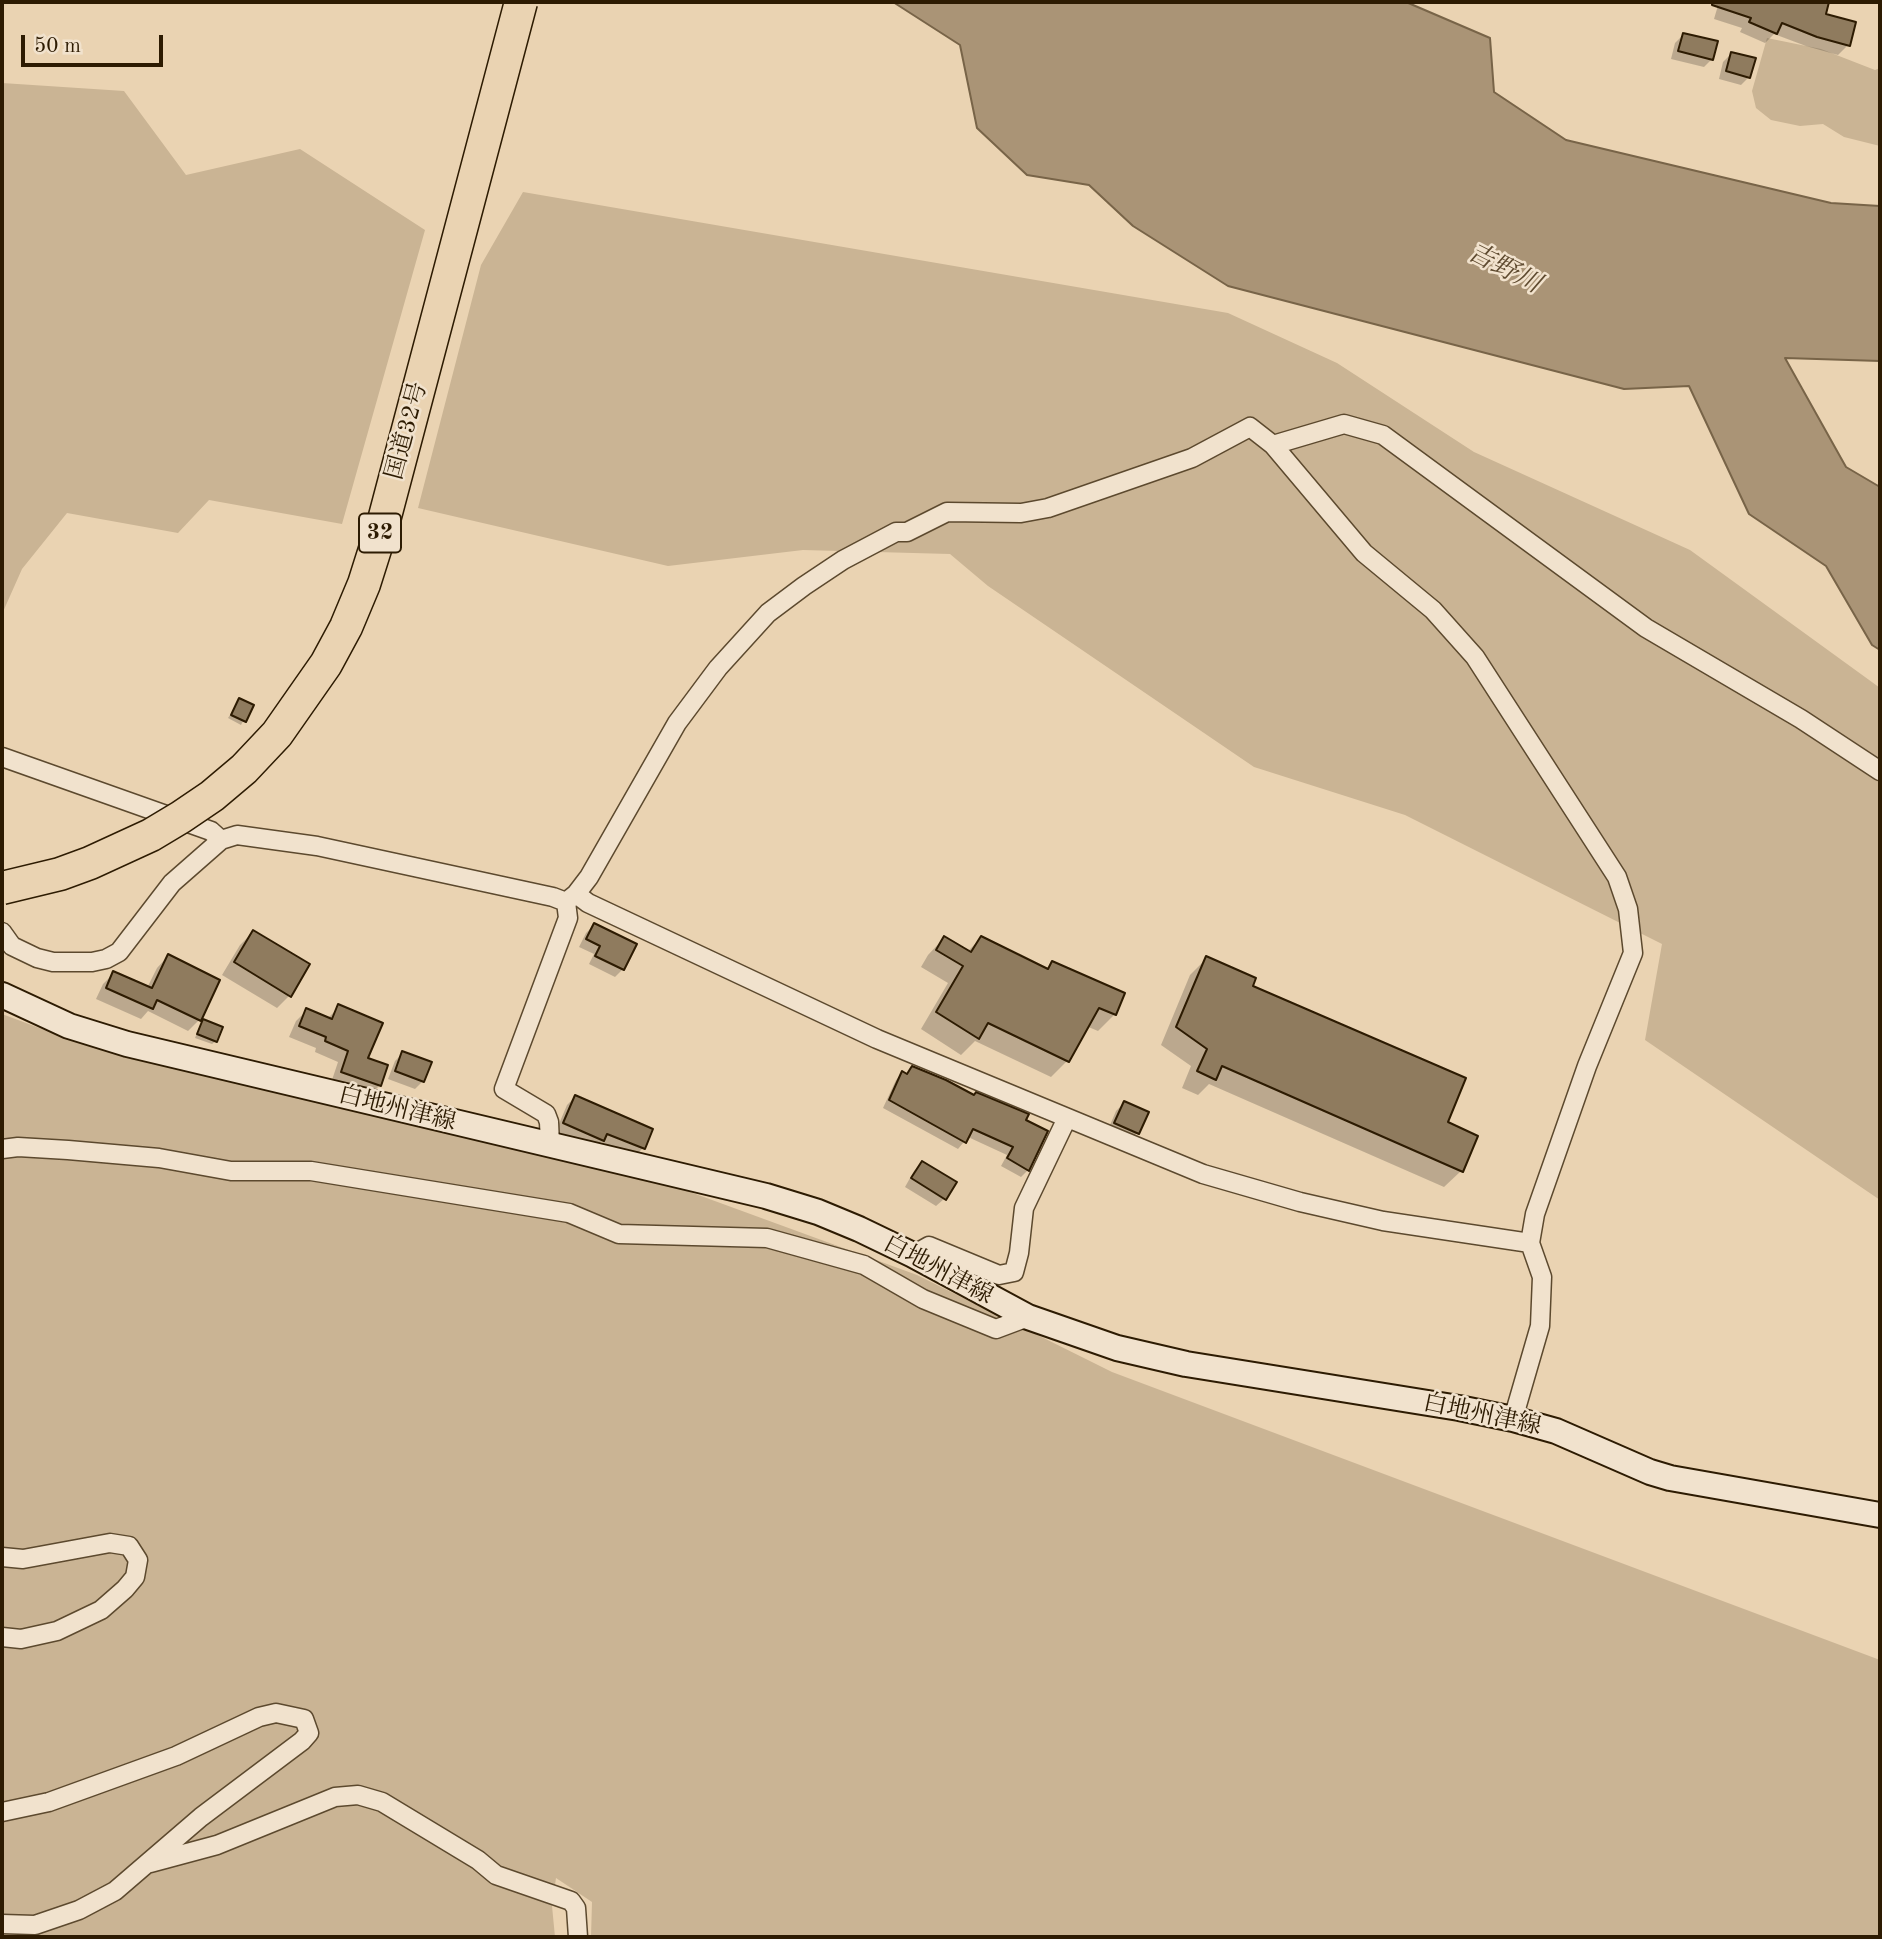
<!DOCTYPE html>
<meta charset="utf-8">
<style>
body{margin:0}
#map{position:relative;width:1882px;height:1939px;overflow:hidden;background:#ead3b2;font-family:"Old Standard TT",serif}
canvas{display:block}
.frame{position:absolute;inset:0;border:4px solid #2d1b02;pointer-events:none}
.scale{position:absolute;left:21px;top:35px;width:142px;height:32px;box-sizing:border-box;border:4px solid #2d1b02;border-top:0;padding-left:9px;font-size:21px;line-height:24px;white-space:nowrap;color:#2d1b02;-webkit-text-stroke:5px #f1e2cd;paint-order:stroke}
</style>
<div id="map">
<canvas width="1882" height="1939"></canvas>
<div class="frame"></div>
<div class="scale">50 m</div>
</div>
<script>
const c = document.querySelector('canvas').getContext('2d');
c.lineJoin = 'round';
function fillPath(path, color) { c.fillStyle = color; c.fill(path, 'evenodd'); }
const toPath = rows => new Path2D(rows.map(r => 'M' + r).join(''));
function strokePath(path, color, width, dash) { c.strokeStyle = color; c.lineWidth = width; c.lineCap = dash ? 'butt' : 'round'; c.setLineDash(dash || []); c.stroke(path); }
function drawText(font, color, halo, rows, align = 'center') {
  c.font = font + ' "Old Standard TT","Noto Serif JP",serif'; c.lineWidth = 5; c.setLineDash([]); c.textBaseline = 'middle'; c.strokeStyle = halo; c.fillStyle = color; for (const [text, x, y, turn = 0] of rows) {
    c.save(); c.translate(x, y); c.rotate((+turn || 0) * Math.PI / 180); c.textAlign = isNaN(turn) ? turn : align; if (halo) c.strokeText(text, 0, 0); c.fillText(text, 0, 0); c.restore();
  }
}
fillPath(toPath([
 [1767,38,1821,49,1875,70,1880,68,1880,146,1844,137,1823,124,1800,126,1771,120,1756,108,1752,91],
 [2,83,124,91,186,175,300,149,425,230,342,524,209,500,178,533,67,513,22,569,2,614],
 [523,192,1228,313,1337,363,1474,452,1690,550,1876,685,1880,688,1880,1200,1645,1040,1662,944,1405,815,1254,767,988,586,950,554,803,550,668,566,418,508,481,265],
 [2,1014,77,1042,682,1189,917,1275,1112,1372,1880,1660,1880,1937,591,1937,592,1902,556,1878,552,1906,555,1937,2,1937]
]), '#cab494');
const water = toPath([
 [893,2,1406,2,1490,38,1494,92,1566,140,1831,203,1880,206,1880,361,1785,358,1846,467,1880,487,1880,650,1872,645,1826,566,1749,514,1689,386,1624,389,1228,286,1133,226,1089,185,1027,175,977,128,960,45,893,2]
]);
fillPath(water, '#aa9476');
strokePath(water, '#786448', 2);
fillPath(toPath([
 [1719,2,1827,2,1823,15,1848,45,1838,55,1806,46,1774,34,1765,43,1740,32,1742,28,1714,19],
 [1683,35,1712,59,1704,67,1671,59,1675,43],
 [1731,54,1749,77,1741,85,1719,79,1723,62],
 [240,700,251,706,241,725,228,718],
 [594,925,635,945,623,969,615,977,589,964,594,954,579,947,586,933],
 [253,932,290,995,277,1008,222,975,240,945],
 [944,938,967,952,981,938,1046,970,1052,963,1115,1014,1098,1031,1086,1026,1067,1061,1051,1077,975,1041,961,1055,921,1029,948,983,921,967,928,955],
 [168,956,199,1020,188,1031,148,1011,141,1019,96,999,103,984,114,973,147,988,157,968],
 [1207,958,1446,1123,1461,1171,1444,1187,1209,1084,1198,1095,1182,1088,1191,1066,1161,1045,1190,975],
 [339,1007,380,1085,369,1096,331,1083,338,1062,315,1052,316,1048,289,1037,296,1021,307,1010,327,1019],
 [203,1021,216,1041,212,1044,195,1038,200,1025],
 [403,1053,423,1081,415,1089,388,1079,395,1061],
 [912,1068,1024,1121,1028,1170,1021,1177,1001,1166,1007,1155,968,1137,958,1149,883,1108,896,1080,902,1073,905,1075],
 [575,1097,643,1148,635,1156,601,1142,595,1148,556,1131,567,1105],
 [1124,1103,1137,1133,1129,1141,1107,1132,1116,1111],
 [922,1163,944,1199,936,1206,905,1187,914,1171]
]), '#0003');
const building = toPath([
 [1712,2,1829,2,1826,14,1856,22,1850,46,1817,37,1782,23,1777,34,1749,22,1751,18,1712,5,1712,2],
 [1683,33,1718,41,1713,60,1678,51,1683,33],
 [1731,52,1756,58,1750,78,1726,71,1731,52],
 [239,698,254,705,246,722,231,715,239,698],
 [594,923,637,944,624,970,595,956,600,946,586,939,594,923],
 [253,930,310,964,291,997,234,962,253,930],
 [944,936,971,952,981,936,1048,969,1052,961,1125,993,1116,1015,1099,1008,1069,1062,988,1023,979,1039,936,1012,963,966,936,950,944,936],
 [168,954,220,980,201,1021,157,1000,153,1009,106,988,113,971,152,988,168,954],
 [1206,956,1256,978,1253,986,1466,1078,1448,1122,1478,1136,1463,1172,1222,1066,1216,1080,1197,1071,1207,1049,1176,1027,1206,956],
 [338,1004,383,1023,368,1058,388,1065,381,1086,341,1072,348,1051,325,1041,326,1037,299,1026,306,1008,332,1019,338,1004],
 [203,1019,223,1027,217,1042,197,1034,203,1019],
 [402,1051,432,1062,424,1082,395,1071,402,1051],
 [912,1066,946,1080,974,1095,976,1092,1029,1114,1026,1120,1048,1131,1029,1171,1007,1158,1013,1147,973,1129,966,1143,889,1100,902,1071,907,1074,912,1066],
 [575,1095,653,1129,645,1149,607,1134,604,1141,563,1123,575,1095],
 [1124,1101,1149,1112,1139,1134,1114,1123,1124,1101],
 [922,1161,957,1182,946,1200,911,1178,922,1161]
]);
fillPath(building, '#8f7b5e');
strokePath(building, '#2d1b02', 2);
const street = toPath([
 [1273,445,1344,424,1383,435,1646,628,1801,719,1880,771],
 [2,757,211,831,221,840],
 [576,894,588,903,877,1039,1203,1174,1300,1202,1383,1221,1530,1243],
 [566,902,576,894,589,877,677,723,718,668,768,613,804,586,843,560,896,532,907,532,947,512,1021,513,1048,508,1192,458,1250,427,1273,445,1364,553,1433,610,1475,657,1617,877,1628,909,1633,953,1587,1066,1535,1214,1530,1243,1542,1277,1540,1326,1513,1419],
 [2,932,12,946,37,958,53,962,92,962,106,959,119,952,172,883,221,840,237,835,317,846,553,897,566,902],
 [550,1145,549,1122,546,1114,504,1089,568,918,566,902],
 [2,1149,18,1147,68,1150,159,1158,231,1171,311,1171,569,1213,619,1234,767,1238,864,1265,923,1299,996,1329,1028,1317],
 [913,1255,929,1246,999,1275,1014,1272,1019,1253,1024,1208,1067,1118],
 [2,1557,23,1559,110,1543,129,1546,138,1560,135,1577,125,1589,101,1610,57,1631,21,1639,2,1637],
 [2,1812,49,1802,176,1756,259,1717,276,1713,304,1719,309,1733,302,1741,201,1817,115,1891,79,1910,35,1925,2,1924],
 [150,1863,217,1845,335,1797,358,1795,382,1802,478,1860,496,1875,571,1901,576,1908,578,1937]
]);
const secondary = toPath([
 [2,995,69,1026,127,1044,766,1196,818,1212,859,1229,913,1255,1028,1317,1117,1348,1186,1364,1459,1408,1513,1419,1556,1431,1650,1472,1670,1478,1880,1515]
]);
strokePath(street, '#5c492e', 21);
strokePath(secondary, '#2d1b02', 28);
strokePath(street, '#f1e2cd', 18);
strokePath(secondary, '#f1e2cd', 24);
const highwayBridge = toPath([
 [2,888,60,874,90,863,151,835,181,817,212,796,244,769,277,734,326,664,346,627,364,584,383,524,521,2]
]);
strokePath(highwayBridge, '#2d1b02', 35, []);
strokePath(highwayBridge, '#ead3b2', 32);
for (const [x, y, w] of [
 [380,533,42]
]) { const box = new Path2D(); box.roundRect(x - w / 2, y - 19.5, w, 39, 5); c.fillStyle = '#f1e2cd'; c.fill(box); strokePath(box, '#2d1b02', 2); }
drawText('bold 23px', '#2d1b02', null, [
 ["32",380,533]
]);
drawText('24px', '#2d1b02', '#f1e2cd', [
 ["国道32号",407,431,-75],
 ["白地州津線",397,1109,14],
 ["白地州津線",938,1270,28],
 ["白地州津線",1482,1415,12]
]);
drawText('italic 26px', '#5f4b30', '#f1e2cd', [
 ["吉野川",1504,269,27]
]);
</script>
